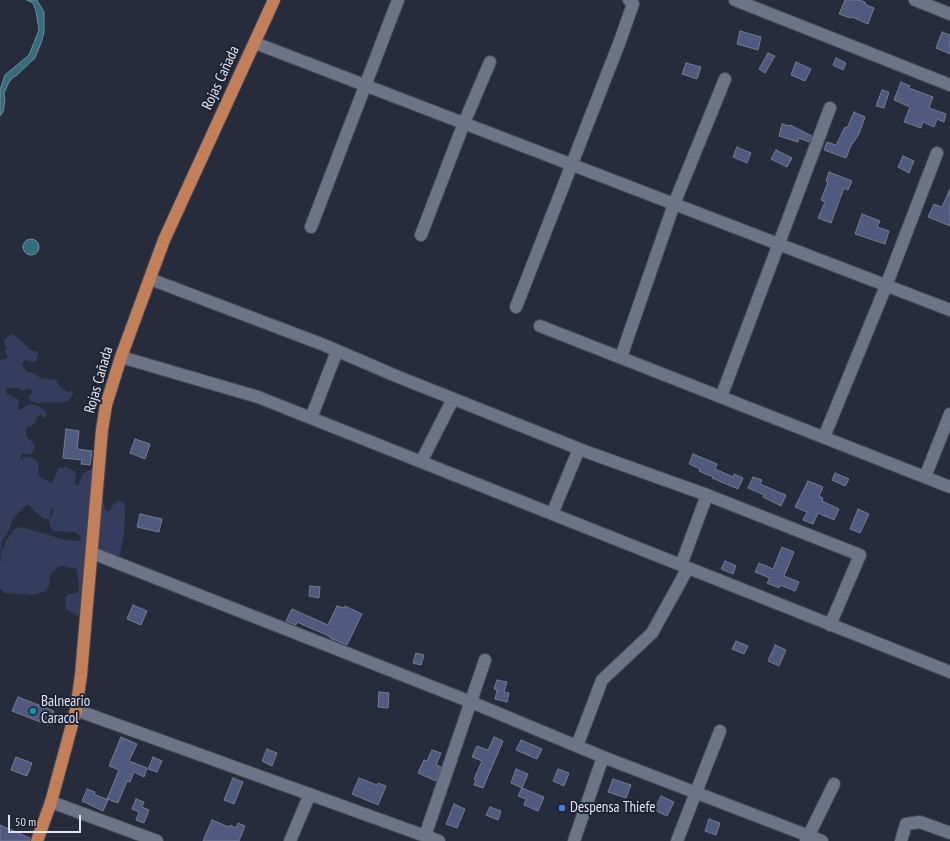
<!DOCTYPE html>
<meta charset="utf-8">
<style>
body{margin:0}
#map{position:relative;width:950px;height:841px;overflow:hidden;background:#272c3c;font-family:"PT Sans Narrow",sans-serif}
canvas{display:block}
.scale{position:absolute;left:8px;top:815px;width:73px;height:18px;box-sizing:border-box;border:2px solid #e1e5ef;border-top:0;padding-left:5px;font-size:12px;line-height:14px;white-space:nowrap;color:#e1e5ef;-webkit-text-stroke:3px #1e2232;paint-order:stroke}
</style>
<div id="map">
<canvas width="950" height="841"></canvas>
<div class="scale">50 m</div>
</div>
<script>
const c = document.querySelector('canvas').getContext('2d');
c.lineJoin = 'round';
function fillPath(path, color) { c.fillStyle = color; c.fill(path, 'evenodd'); }
const toPath = rows => new Path2D(rows.map(r => 'M' + r).join(''));
function strokePath(path, color, width, dash) { c.strokeStyle = color; c.lineWidth = width; c.lineCap = dash ? 'butt' : 'round'; c.setLineDash(dash || []); c.stroke(path); }
function drawText(font, color, halo, rows, align = 'center') {
  c.font = font + ' "PT Sans Narrow",sans-serif'; c.lineWidth = 4; c.setLineDash([]); c.textBaseline = 'middle'; c.strokeStyle = halo; c.fillStyle = color; for (const [text, x, y, turn = 0] of rows) {
    c.save(); c.translate(x, y); c.rotate((+turn || 0) * Math.PI / 180); c.textAlign = isNaN(turn) ? turn : align; if (halo) c.strokeText(text, 0, 0); c.fillText(text, 0, 0); c.restore();
  }
}
fillPath(toPath([
 [14,334,27,346,29,350,38,352,38,356,37,360,33,362,25,360,23,363,22,365,27,372,34,373,40,378,56,380,60,387,68,392,72,391,73,395,68,401,56,403,47,402,39,403,30,401,28,397,33,391,30,389,22,391,18,388,10,388,6,389,7,394,18,399,19,402,17,410,20,410,24,407,31,404,39,406,45,411,47,415,44,418,41,415,37,417,34,424,27,427,26,435,28,438,34,443,35,447,31,454,22,454,20,461,24,457,32,458,36,460,38,463,39,475,41,478,52,483,59,468,67,467,74,471,76,474,75,483,78,486,83,474,89,470,97,469,101,495,104,503,105,511,109,512,113,505,120,500,124,503,125,506,124,534,120,554,117,557,109,552,97,552,83,615,78,616,75,614,67,610,66,606,66,598,68,594,76,593,79,590,77,569,61,566,57,568,51,573,49,586,44,592,32,595,22,594,5,593,0,589,0,564,2,550,9,536,14,529,21,527,65,540,80,541,81,537,75,532,54,531,51,528,49,520,53,513,54,509,50,509,51,511,50,516,49,519,44,519,34,511,29,505,26,505,13,518,8,533,2,541,0,556,0,360,8,358,5,351,7,347,4,344,4,340,10,335]
]), '#343d5d');
const water = toPath([
 [27,0,37,0,44,12,44,32,42,40,35,58,17,75,12,78,8,84,4,93,5,100,3,112,0,116,0,90,5,75,29,55,39,30,36,11,33,3,27,0],
 '23 247a8 8 0 1 1 16 0a8 8 0 1 1-16 0Z'
]);
fillPath(water, '#376c7a');
strokePath(water, '#6a909d', 1);
const building = toPath([
 [845,0,859,0,865,2,866,5,874,8,868,24,852,17,851,18,839,14,845,0],
 [740,31,761,37,758,50,737,44,740,31],
 [942,32,950,35,950,54,936,48,942,32],
 [768,53,775,56,765,73,759,69,768,53],
 [836,58,846,63,843,70,833,65,836,58],
 [796,62,811,69,805,81,791,75,796,62],
 [686,63,701,67,697,79,682,74,686,63],
 [901,82,910,86,909,88,933,97,929,108,946,114,944,122,937,119,934,127,923,122,921,128,904,122,910,107,894,100,901,82],
 [882,90,889,92,884,108,876,106,882,90],
 [854,112,865,117,859,134,853,143,852,143,846,158,824,150,827,142,836,145,845,127,847,128,854,112],
 [782,124,789,126,790,125,812,136,809,142,799,138,798,142,779,136,782,124],
 [737,147,751,153,747,163,733,157,737,147],
 [776,150,792,158,787,167,771,159,776,150],
 [903,156,914,161,909,173,898,167,903,156],
 [829,172,852,181,848,190,844,188,831,223,818,218,825,202,821,200,828,182,826,181,829,172],
 [950,189,950,226,928,217,934,204,942,207,950,189],
 [862,214,880,221,877,227,889,231,885,244,855,234,862,214],
 [66,429,79,431,77,449,92,451,90,465,81,464,82,460,63,458,66,429],
 [135,439,150,444,145,459,130,453,135,439],
 [693,454,717,464,715,469,733,477,734,474,743,478,738,489,712,478,713,477,699,471,700,469,689,464,693,454],
 [835,473,849,479,845,486,832,480,835,473],
 [753,477,762,480,760,484,786,495,781,506,763,497,764,495,748,488,753,477],
 [808,481,823,487,819,496,823,498,822,501,839,509,834,520,818,513,813,524,803,520,807,512,795,507,808,481],
 [858,509,869,514,860,533,850,529,858,509],
 [140,514,162,519,159,532,137,527,140,514],
 [782,547,794,552,784,576,799,582,795,591,780,585,779,588,767,583,770,578,755,572,759,563,773,569,782,547],
 [725,561,736,566,733,574,721,569,725,561],
 [310,586,320,587,319,598,309,596,310,586],
 [133,605,147,611,141,625,127,619,133,605],
 [337,606,344,608,345,606,362,614,347,645,330,638,331,637,297,622,296,625,286,621,292,609,328,625,337,606],
 [736,641,748,646,744,654,732,649,736,641],
 [775,645,786,650,779,666,768,661,775,645],
 [416,653,424,655,421,665,413,663,416,653],
 [497,680,507,682,504,692,509,693,507,702,495,699,497,690,500,691,494,689,497,680],
 [379,692,389,693,388,708,378,707,379,692],
 [18,697,54,711,48,725,12,711,18,697],
 [121,737,137,744,129,761,147,768,144,777,134,772,130,782,127,781,118,803,107,799,119,770,109,766,121,737],
 [494,737,503,741,483,788,474,785,476,780,474,779,482,761,472,757,477,746,488,750,494,737],
 [521,740,542,749,537,759,516,750,521,740],
 [267,749,277,753,272,766,262,761,267,749],
 [432,750,441,753,436,765,441,767,436,781,418,773,424,760,427,761,432,750],
 [16,757,32,763,27,776,11,770,16,757],
 [153,757,162,761,157,772,148,769,153,757],
 [516,769,528,774,522,788,511,783,516,769],
 [558,769,569,773,564,786,553,781,558,769],
 [233,778,243,782,234,804,224,800,233,778],
 [359,778,377,785,378,783,386,786,378,805,352,794,359,778],
 [613,779,631,785,626,798,608,792,613,779],
 [522,788,544,797,538,811,524,805,526,799,518,796,522,788],
 [87,789,95,792,94,794,108,800,103,811,82,801,87,789],
 [661,796,674,802,667,816,654,810,661,796],
 [136,799,144,802,142,807,149,810,144,823,136,820,139,812,132,809,136,799],
 [454,804,465,809,457,828,446,824,454,804],
 [490,807,501,811,498,820,486,815,490,807],
 [709,819,720,823,716,835,705,831,709,819],
 [212,820,229,827,230,825,236,828,238,823,245,826,239,841,203,841,212,820],
 [0,825,30,838,30,841,0,841,0,825]
]);
fillPath(building, '#4f5a7e');
strokePath(building, '#757b8e', 1);
const minor = toPath([
 [735,0,950,85],
 [915,0,950,14],
 [255,43,950,310],
 [311,227,398,0],
 [421,235,464,123,490,62],
 [150,279,324,345,396,376,587,452,707,495,860,555,830,625],
 [516,307,620,41,633,4,629,0],
 [540,326,950,487],
 [121,357,258,397,950,672],
 [621,357,674,204,725,79],
 [721,397,830,108],
 [311,418,337,351],
 [824,437,886,286,937,153],
 [421,462,453,399],
 [925,477,950,414],
 [552,514,579,449],
 [92,553,471,702,603,757,822,841],
 [681,565,707,495],
 [76,710,439,841],
 [577,746,602,680,652,633,688,568],
 [51,802,157,841],
 [425,836,485,660],
 [290,841,310,794],
 [574,841,603,757],
 [677,841,720,731],
 [806,841,834,784],
 [901,841,906,824,920,822,950,833]
]);
const major = toPath([
 [37,841,51,802,76,710,81,675,102,430,106,405,121,357,164,240,274,0]
]);
strokePath(minor, '#464a58', 14);
strokePath(major, '#464a58', 14);
strokePath(minor, '#6e7487', 12);
strokePath(major, '#c27f58', 12);
for (const [x, y, r, color] of [
 [33,711,4,"#0f9aa8"],
 [562,808,4,"#3f7fe0"]
]) { const dot = new Path2D(); dot.arc(x, y, r, 0, 2 * Math.PI); c.fillStyle = color; c.fill(dot); strokePath(dot, '#1e2232', 1.5); }
drawText('15px', '#e1e5ef', '#1e2232', [
 ["Rojas Cañada",221,78,-65],
 ["Rojas Cañada",99,380,-74]
]);
drawText('15px', '#e1e5ef', '#1e2232', [
 ["Balneario",41,702],
 ["Caracol",41,719],
 ["Despensa Thiefe",570,808]
], 'left');
</script>
